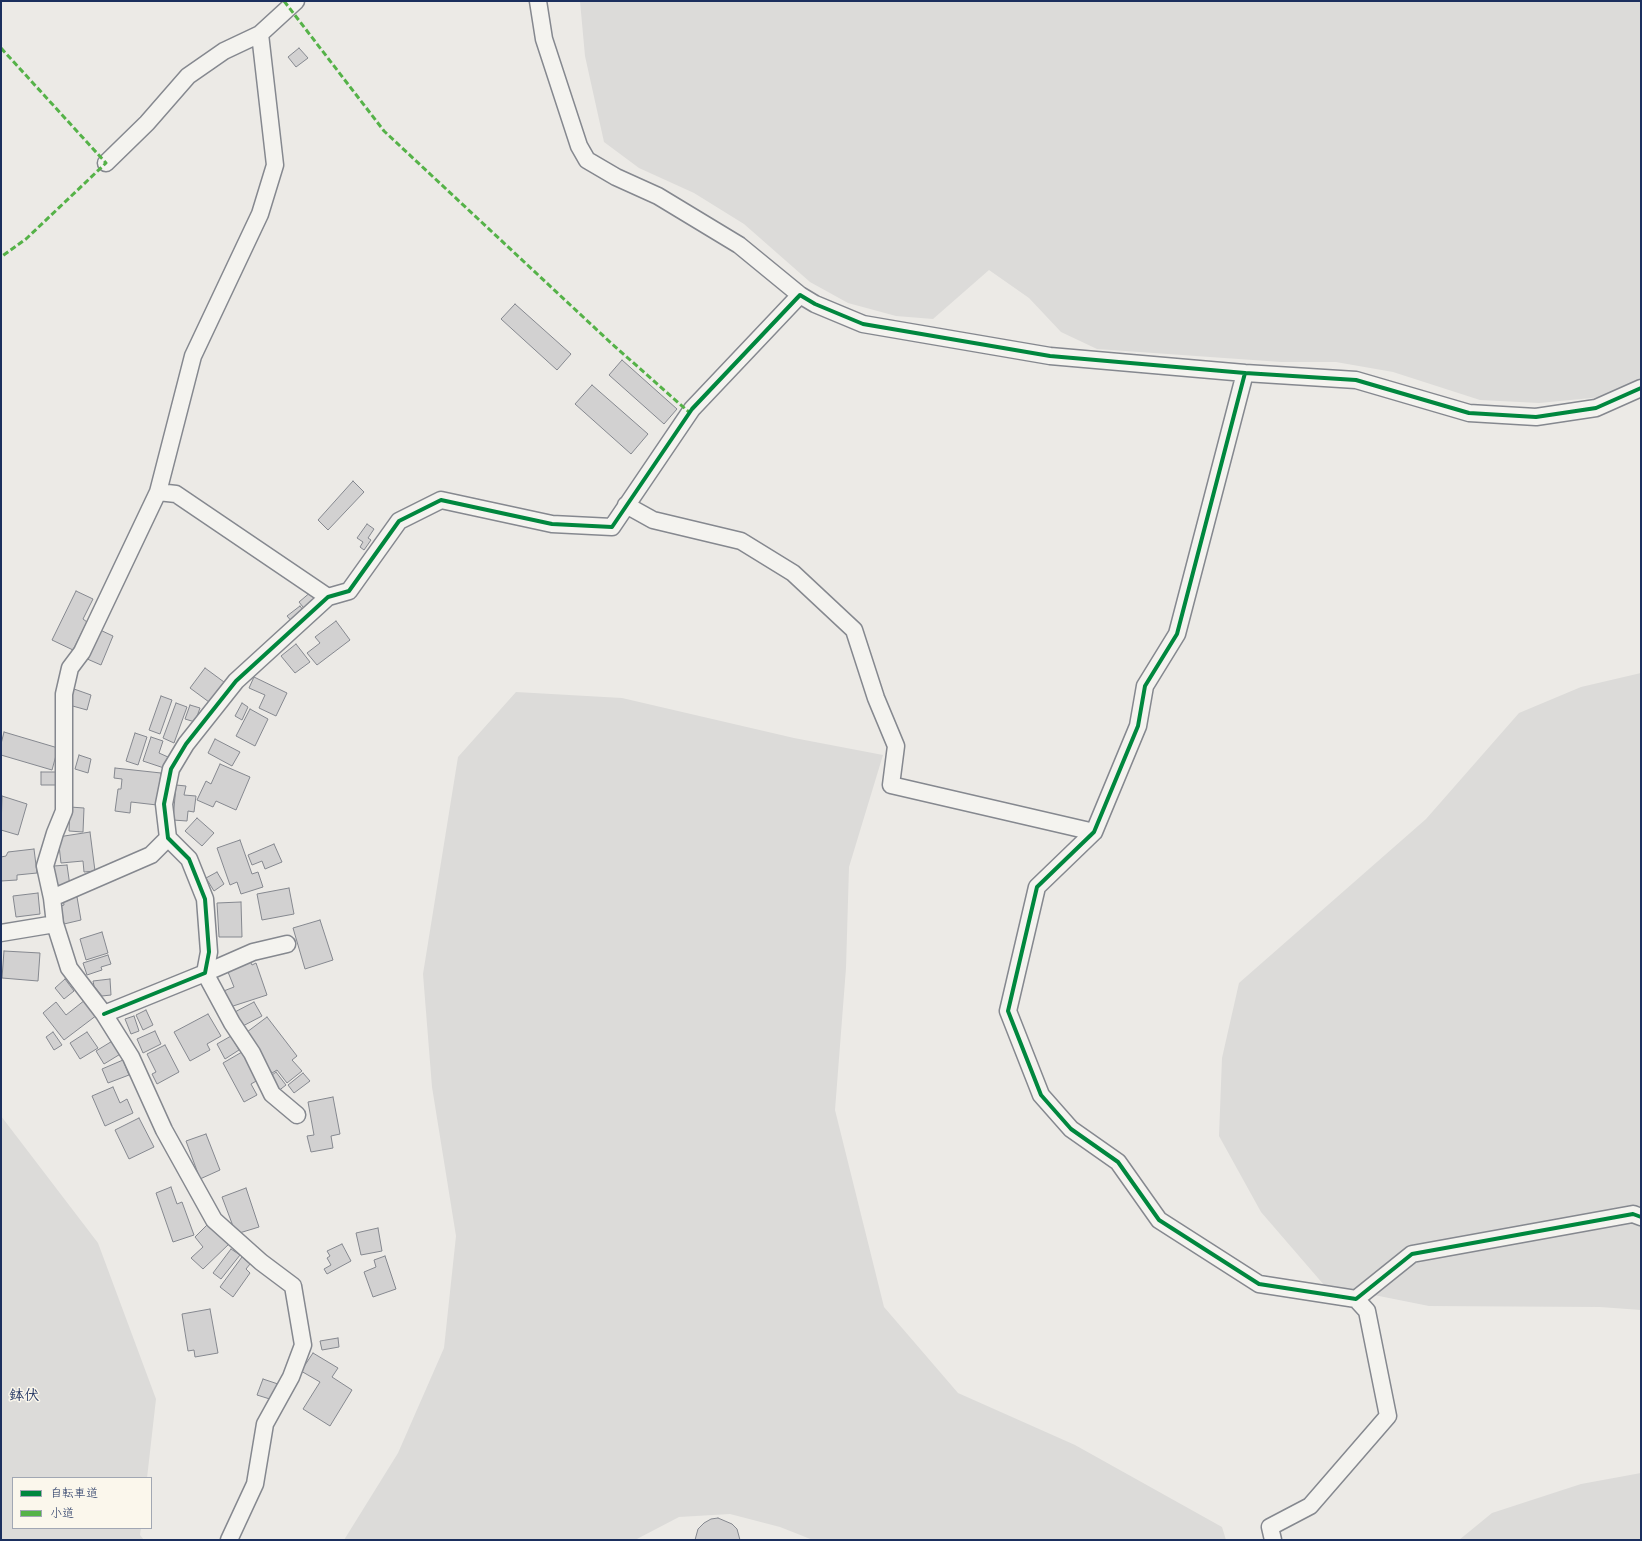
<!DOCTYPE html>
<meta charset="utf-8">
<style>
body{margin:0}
#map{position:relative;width:1642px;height:1541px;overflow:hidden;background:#eceae6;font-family:Dekko,"Klee One",sans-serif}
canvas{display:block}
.frame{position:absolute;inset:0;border:2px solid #1b2f5e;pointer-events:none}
.legend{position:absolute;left:12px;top:1477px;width:140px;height:52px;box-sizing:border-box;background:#fbf7ec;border:1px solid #a1a7b3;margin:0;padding:5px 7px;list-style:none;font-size:12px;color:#1b2f5e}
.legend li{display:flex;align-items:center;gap:8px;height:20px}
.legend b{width:20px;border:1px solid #a1a7b3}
</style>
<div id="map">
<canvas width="1642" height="1541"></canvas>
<div class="frame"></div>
<ul class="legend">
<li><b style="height:5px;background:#00873e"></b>自転車道</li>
<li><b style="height:5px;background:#55b248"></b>小道</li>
</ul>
</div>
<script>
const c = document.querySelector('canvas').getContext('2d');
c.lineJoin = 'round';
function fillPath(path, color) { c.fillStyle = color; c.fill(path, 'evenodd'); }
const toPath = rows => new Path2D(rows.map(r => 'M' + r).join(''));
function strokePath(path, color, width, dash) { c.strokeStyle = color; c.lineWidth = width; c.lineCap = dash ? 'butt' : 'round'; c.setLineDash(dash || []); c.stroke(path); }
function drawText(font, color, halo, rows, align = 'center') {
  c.font = font + ' Dekko,"Klee One",sans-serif'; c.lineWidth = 3; c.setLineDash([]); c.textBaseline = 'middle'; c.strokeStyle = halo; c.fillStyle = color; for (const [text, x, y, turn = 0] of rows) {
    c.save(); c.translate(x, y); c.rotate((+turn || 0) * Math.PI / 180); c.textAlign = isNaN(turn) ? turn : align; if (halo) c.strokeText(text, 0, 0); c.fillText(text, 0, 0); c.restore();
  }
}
fillPath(toPath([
 [580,1,1641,1,1641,380,1602,397,1539,403,1480,400,1393,372,1336,362,1281,362,1097,349,1061,332,1029,298,989,270,933,319,896,316,848,303,810,282,744,224,694,193,639,168,604,142,585,56],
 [1641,673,1641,1310,1600,1307,1429,1306,1324,1285,1261,1212,1219,1136,1222,1058,1239,983,1426,819,1519,713,1581,687],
 [516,692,622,698,794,738,883,755,849,867,846,968,835,1110,884,1307,958,1393,1075,1445,1222,1527,1226,1540,813,1540,780,1527,730,1514,679,1517,635,1540,344,1540,398,1453,444,1348,456,1236,432,1087,423,974,458,757],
 [1,1116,98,1243,156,1399,147,1478,13,1478,13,1528,141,1528,140,1535,144,1540,1,1540],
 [1641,1473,1641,1540,1459,1540,1492,1513,1581,1484]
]), '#dcdbd9');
const building = toPath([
 [299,48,308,58,296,67,288,57,299,48],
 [515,304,571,354,557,370,501,319,515,304],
 [622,360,677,409,664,424,609,375,622,360],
 [592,385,648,434,631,454,575,404,592,385],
 [353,481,364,492,328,530,318,520,353,481],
 [367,524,374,529,368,538,371,540,364,550,360,547,363,542,357,538,367,524],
 [76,591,93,599,83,619,87,622,73,650,52,640,76,591],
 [312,591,320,602,307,612,299,602,312,591],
 [300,606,306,614,294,624,287,616,300,606],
 [336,621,350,640,317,665,307,653,320,643,315,637,336,621],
 [98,629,113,636,101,665,85,658,98,629],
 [296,644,310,662,295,673,281,656,296,644],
 [205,668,224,682,209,702,190,688,205,668],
 [254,677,287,693,276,716,259,708,265,695,249,688,254,677],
 [74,689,91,695,87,710,69,705,74,689],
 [161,696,172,700,160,734,149,730,161,696],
 [176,703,187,707,174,743,163,738,176,703],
 [242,703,248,707,242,720,235,716,242,703],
 [190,705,200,708,195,722,185,719,190,705],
 [250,709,268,719,255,746,236,736,250,709],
 [4,732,58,748,52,770,1,755,1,744,4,732],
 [135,733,147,737,138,765,126,761,135,733],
 [151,737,163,741,159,753,168,757,164,768,143,761,151,737],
 [215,739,240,752,232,766,208,753,215,739],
 [79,755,91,759,88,773,75,769,79,755],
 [220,764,250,777,236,810,216,801,213,807,197,800,206,781,211,784,220,764],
 [115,768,161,773,157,805,131,802,130,813,115,811,118,789,121,789,122,779,114,778,115,768],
 [41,772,58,772,58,785,41,785,41,772],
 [176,785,186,786,184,795,196,796,194,812,188,811,187,821,173,820,176,785],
 [2,796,27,804,18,835,1,830,2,796],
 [70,807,84,808,83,832,69,831,70,807],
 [197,818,214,833,202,846,185,831,197,818],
 [90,832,95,871,84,872,83,861,61,863,58,837,90,832],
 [240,840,252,874,258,872,263,887,241,894,237,882,230,885,217,848,240,840],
 [274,844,282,862,265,869,262,861,252,865,248,855,274,844],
 [34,849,37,873,17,875,17,880,1,881,1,857,6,856,8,852,34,849],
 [67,865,70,886,56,887,54,866,67,865],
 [217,872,224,884,214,891,206,878,217,872],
 [289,888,294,914,262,920,257,894,289,888],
 [38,893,40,914,16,917,13,896,38,893],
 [77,897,81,920,64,924,61,906,64,905,63,899,77,897],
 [241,902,242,937,219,937,217,903,241,902],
 [320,920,333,960,305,969,293,928,320,920],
 [102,932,108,953,86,960,80,939,102,932],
 [4,951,40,953,38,981,2,978,4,951],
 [108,955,111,964,101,967,102,970,87,975,83,963,108,955],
 [249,959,252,965,256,963,267,995,227,1008,221,992,234,987,226,967,249,959],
 [65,979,74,991,64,999,55,988,65,979],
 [110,979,111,995,102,996,94,986,93,981,110,979],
 [85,1000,97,1015,64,1040,43,1013,56,1002,66,1015,85,1000],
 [254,1002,262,1016,239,1028,231,1014,254,1002],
 [146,1010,153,1025,143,1030,136,1015,146,1010],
 [208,1014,221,1036,207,1044,210,1050,190,1061,174,1032,208,1014],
 [134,1016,139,1031,131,1034,125,1019,134,1016],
 [267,1017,297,1056,292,1060,302,1071,287,1083,277,1070,272,1073,243,1035,267,1017],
 [155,1031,161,1044,143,1053,137,1039,155,1031],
 [53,1032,62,1045,54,1050,46,1037,53,1032],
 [87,1032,98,1048,80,1059,70,1043,87,1032],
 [231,1036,239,1050,225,1059,217,1044,231,1036],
 [114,1040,122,1053,104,1064,96,1051,114,1040],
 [165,1045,179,1072,157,1084,152,1074,156,1072,147,1054,165,1045],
 [242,1052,258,1080,251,1084,257,1095,244,1102,223,1063,242,1052],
 [123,1060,129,1075,108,1083,102,1069,123,1060],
 [276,1072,286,1085,277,1092,267,1079,276,1072],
 [303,1073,310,1081,294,1093,288,1085,303,1073],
 [113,1087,120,1103,127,1099,133,1113,105,1126,92,1096,113,1087],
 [333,1097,340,1134,331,1136,333,1148,311,1152,307,1136,314,1135,308,1102,333,1097],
 [139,1118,154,1147,129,1159,115,1130,139,1118],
 [206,1134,220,1170,200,1179,186,1141,206,1134],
 [171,1187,177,1204,182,1202,194,1235,173,1242,156,1193,171,1187],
 [246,1188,259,1227,236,1234,222,1197,246,1188],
 [210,1222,230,1243,203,1269,191,1258,203,1247,195,1237,210,1222],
 [378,1228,382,1251,361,1255,356,1233,378,1228],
 [342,1244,351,1261,327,1274,324,1269,331,1265,327,1258,330,1256,327,1251,342,1244],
 [231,1249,240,1255,221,1279,213,1273,231,1249],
 [385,1256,396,1289,373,1297,364,1272,376,1267,374,1260,385,1256],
 [242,1257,250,1264,246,1269,250,1273,233,1297,220,1287,242,1257],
 [210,1309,218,1353,195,1357,194,1350,188,1351,182,1314,210,1309],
 [338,1338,339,1347,322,1350,320,1341,338,1338],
 [313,1353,338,1368,332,1377,352,1390,330,1426,303,1409,320,1382,301,1371,313,1353],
 [263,1379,278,1384,273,1400,257,1395,263,1379],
 [718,1518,732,1524,737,1529,740,1540,695,1540,698,1529,704,1523,711,1519,718,1518]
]);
fillPath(building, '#d2d1d1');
strokePath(building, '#85888f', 1);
const minor = toPath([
 [538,1,544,39,579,146,587,160,616,177,658,196,739,245,800,295],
 [106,163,147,123,188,76,224,51,260,34,296,1],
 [1245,373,1177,634,1145,686,1138,726,1094,832,1037,887,1008,1011,1041,1095,1071,1129,1118,1162,1159,1220,1259,1284,1356,1299,1412,1254,1633,1214,1641,1217],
 [158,492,193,356,260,214,275,165,260,34],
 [626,505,653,520,741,541,793,573,854,630,876,698,896,746,891,785,1094,832],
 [52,898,151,855,168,838],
 [1,933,55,924],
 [287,944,253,952,205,973,232,1023,252,1053,272,1094,297,1115],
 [104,1014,205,973,209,952,205,899,189,859,168,838,164,804,171,769,186,744,236,681,328,597,349,591,399,521,441,500,552,524,612,527,692,409,800,295,815,304,863,324,1050,356,1245,373,1356,380,1469,413,1536,417,1596,408,1641,388],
 [229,1540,255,1484,265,1424,291,1377,303,1345,293,1286,261,1262,214,1220,164,1130,131,1057,104,1014,69,968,55,924,52,898,45,866,55,833,64,811,64,694,70,668,82,652,158,492,176,494,328,597],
 [1273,1540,1270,1527,1310,1506,1388,1416,1367,1311,1356,1299]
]);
strokePath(minor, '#85888f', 19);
strokePath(minor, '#f4f3ef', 16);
strokePath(toPath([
 [284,1,384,131,611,343,690,413],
 [1,48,106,163,26,239,1,257]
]), '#55b248', 3, [6, 3]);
strokePath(toPath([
 [1245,373,1177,634,1145,686,1138,726,1094,832,1037,887,1008,1011,1041,1095,1071,1129,1118,1162,1159,1220,1259,1284,1356,1299,1412,1254,1633,1214,1641,1217],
 [104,1014,205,973,209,952,205,899,189,859,168,838,164,804,171,769,186,744,236,681,328,597,349,591,399,521,441,500,552,524,612,527,692,409,800,295,815,304,863,324,1050,356,1245,373,1356,380,1469,413,1536,417,1596,408,1641,388]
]), '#00873e', 4);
drawText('bold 15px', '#1b2f5e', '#fbf7ec', [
 ["鉢伏",24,1398]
]);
</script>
